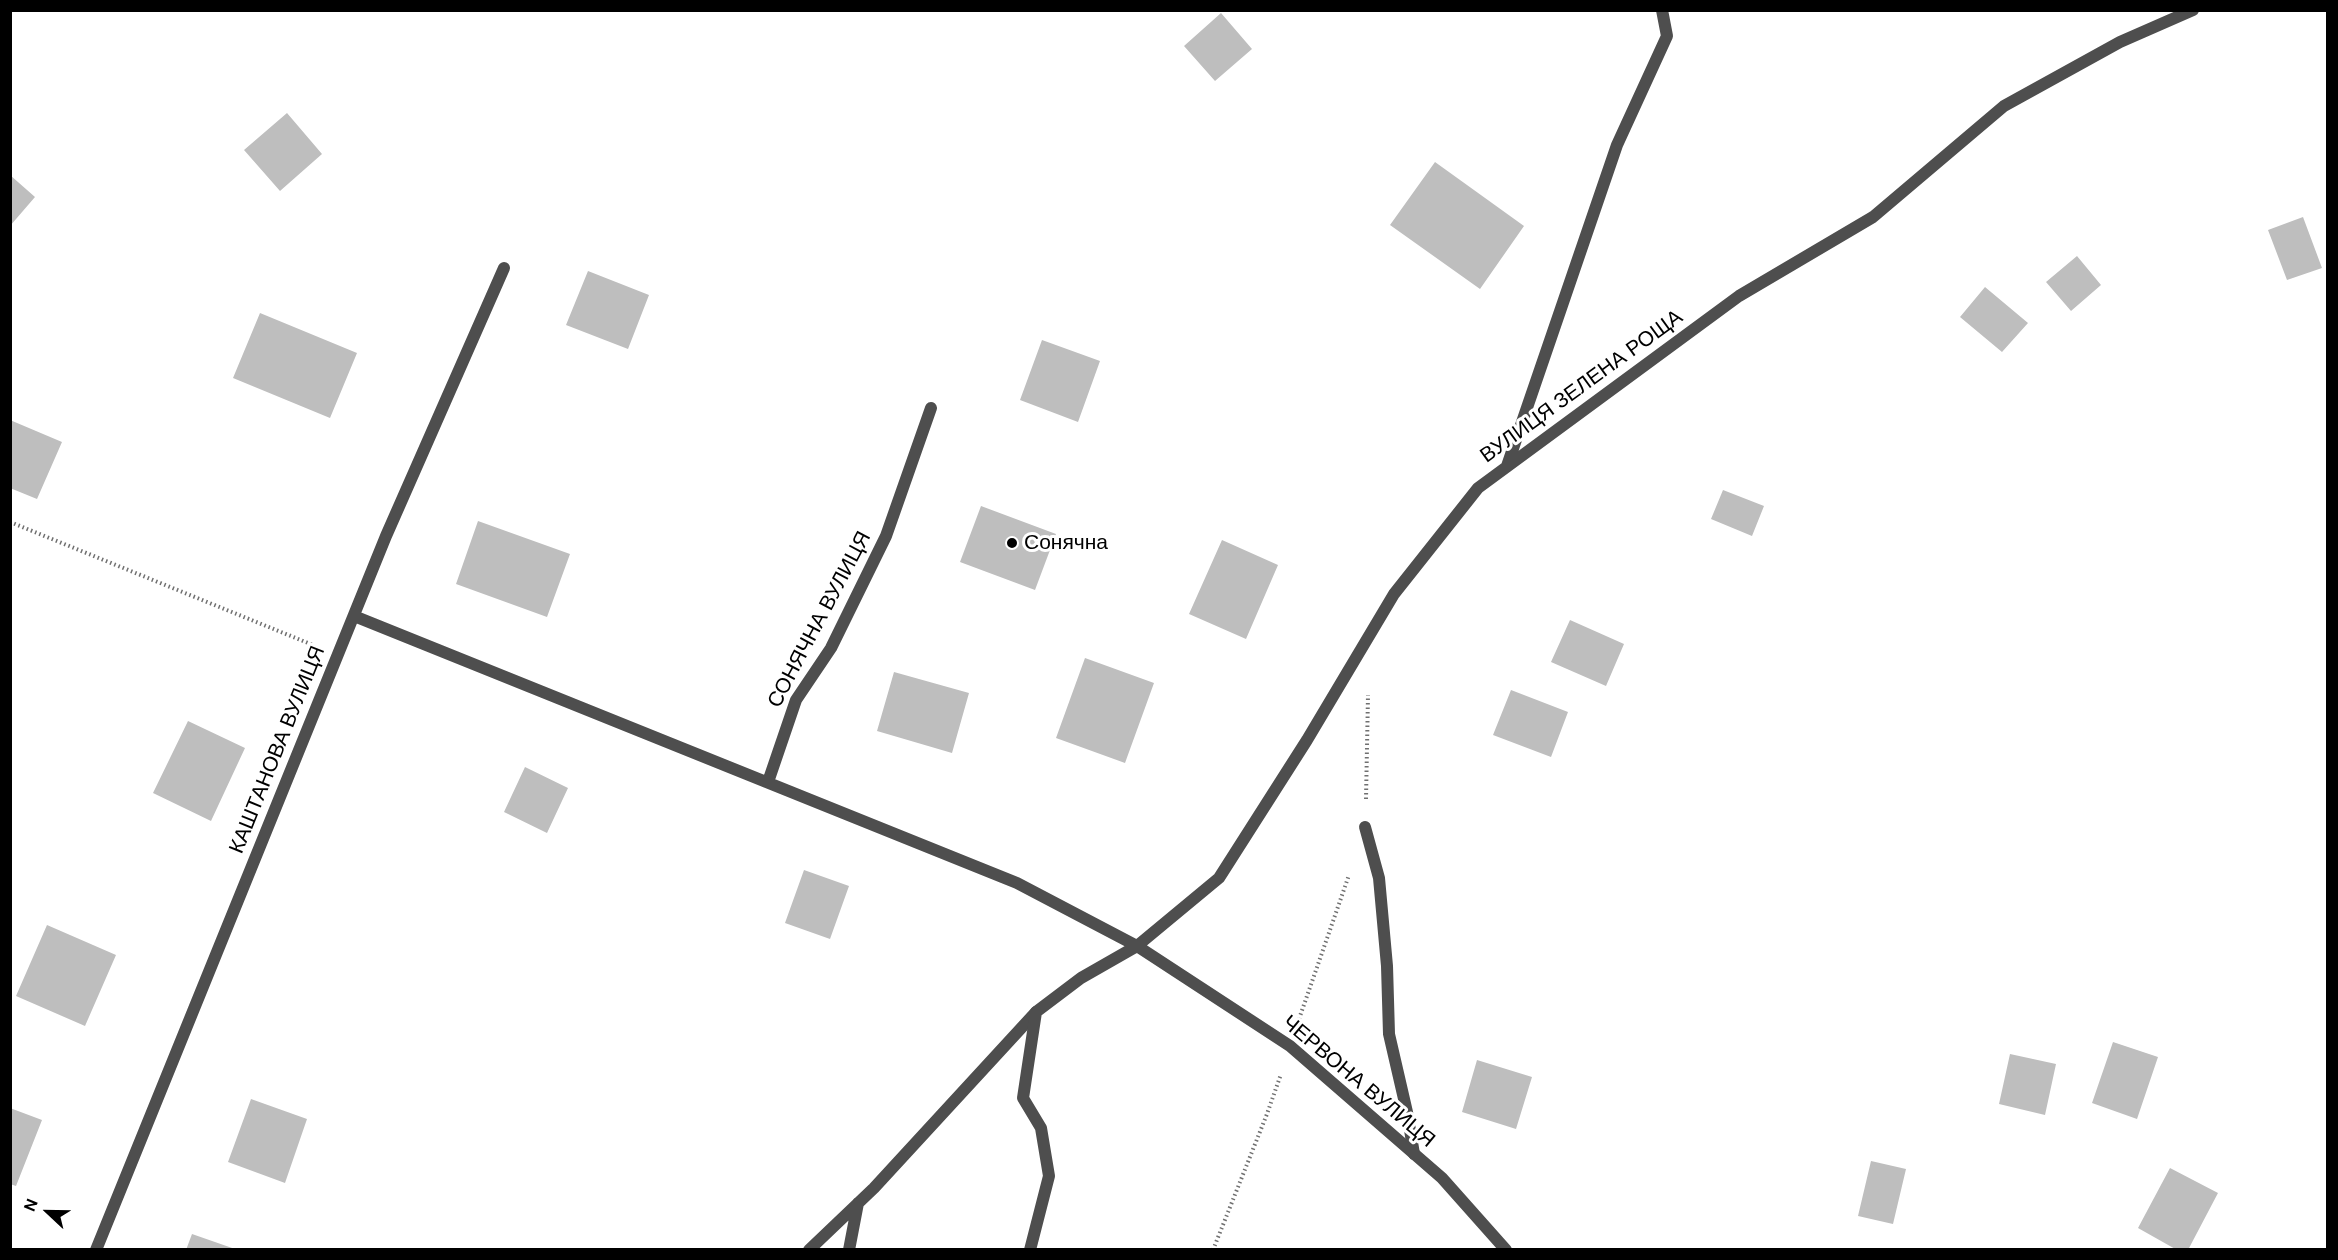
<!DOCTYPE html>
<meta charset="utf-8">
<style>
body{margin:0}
#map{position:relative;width:2338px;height:1260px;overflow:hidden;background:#fff;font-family:"DM Sans",sans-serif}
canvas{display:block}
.frame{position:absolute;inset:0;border:12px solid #000;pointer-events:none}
.north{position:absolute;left:18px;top:1182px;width:60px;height:60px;-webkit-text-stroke:4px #fff;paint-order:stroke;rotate:292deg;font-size:16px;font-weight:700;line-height:24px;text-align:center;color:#000}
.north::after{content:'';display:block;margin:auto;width:21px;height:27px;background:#000;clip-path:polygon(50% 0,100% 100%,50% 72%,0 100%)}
</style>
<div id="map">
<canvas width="2338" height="1260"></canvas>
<div class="frame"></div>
<div class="north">N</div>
</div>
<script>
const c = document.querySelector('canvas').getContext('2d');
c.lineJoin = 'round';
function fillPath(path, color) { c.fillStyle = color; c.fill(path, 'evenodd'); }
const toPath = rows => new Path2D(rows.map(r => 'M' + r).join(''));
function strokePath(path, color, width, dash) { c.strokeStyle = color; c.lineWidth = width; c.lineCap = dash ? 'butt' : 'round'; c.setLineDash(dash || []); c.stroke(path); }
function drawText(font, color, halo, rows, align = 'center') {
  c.font = font + ' "DM Sans",sans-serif'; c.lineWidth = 6; c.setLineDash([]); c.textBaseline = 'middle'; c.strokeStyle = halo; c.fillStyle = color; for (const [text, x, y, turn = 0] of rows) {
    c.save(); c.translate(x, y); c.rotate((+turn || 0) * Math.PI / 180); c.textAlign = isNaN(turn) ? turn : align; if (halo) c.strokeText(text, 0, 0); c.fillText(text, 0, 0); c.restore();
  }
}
fillPath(toPath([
 [1221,13,1252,49,1215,81,1184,46],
 [287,113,322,154,280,191,244,150],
 [1435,162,1524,226,1480,289,1390,225],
 [10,175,35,197,10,226],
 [2303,217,2322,268,2287,280,2268,230],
 [2077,256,2101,285,2071,311,2046,282],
 [588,271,649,295,628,349,566,325],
 [1985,287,2028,323,2002,352,1960,317],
 [260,313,357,353,330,418,233,378],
 [1042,340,1100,361,1078,422,1020,400],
 [10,420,62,442,37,499,10,488],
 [1723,490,1764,506,1752,536,1711,519],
 [981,506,1056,534,1035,590,960,562],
 [478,521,570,554,547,617,456,584],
 [1222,540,1278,565,1246,639,1189,614],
 [1570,620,1624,644,1606,686,1551,662],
 [1085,658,1154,683,1125,763,1056,738],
 [894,672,969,693,952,753,877,731],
 [1511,690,1568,712,1551,757,1493,735],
 [188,721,245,748,211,821,153,793],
 [525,767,568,788,547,833,504,812],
 [804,870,849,886,830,939,785,923],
 [47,925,116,955,85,1026,16,996],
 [2113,1042,2158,1057,2137,1119,2092,1103],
 [2010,1054,2056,1064,2045,1115,1999,1104],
 [1477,1060,1532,1077,1516,1129,1462,1112],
 [251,1099,307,1119,285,1183,228,1162],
 [10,1108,42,1120,16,1186,10,1184],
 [1871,1161,1906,1169,1893,1224,1858,1216],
 [2170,1168,2218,1193,2188,1250,2177,1250,2138,1228],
 [192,1234,235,1249,235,1250,186,1250]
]), '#bebebe');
strokePath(toPath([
 [10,522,313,645],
 [1366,799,1368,695],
 [1299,1019,1349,875],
 [1213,1250,1267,1114,1281,1074]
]), '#707070', 4, [1.5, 3]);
strokePath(toPath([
 [1365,827,1379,878,1387,966,1389,1034,1407,1112,1414,1154],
 [809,1250,874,1188,1036,1012],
 [849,1250,858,1203]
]), '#4e4e4e', 12);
strokePath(toPath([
 [1507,466,1617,145,1667,36,1662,10],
 [354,616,1017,883,1137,946,1290,1046,1442,1178,1506,1250],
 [768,782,796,700,831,648,886,536,931,408],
 [96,1250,386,536,504,268],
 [1030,1250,1049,1176,1041,1128,1023,1098,1036,1012,1081,978,1137,946,1219,878,1307,740,1394,594,1478,488,1739,296,1873,217,2004,106,2120,42,2193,10]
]), '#4e4e4e', 12);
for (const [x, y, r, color] of [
 [1012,543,6,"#000"]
]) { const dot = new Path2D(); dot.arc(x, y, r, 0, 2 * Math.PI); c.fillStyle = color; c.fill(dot); strokePath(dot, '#fff', 2); }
drawText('21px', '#000', '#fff', [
 ["ВУЛИЦЯ ЗЕЛЕНА РОЩА",1582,387,-36],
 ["СОНЯЧНА ВУЛИЦЯ",820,620,-62],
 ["КАШТАНОВА ВУЛИЦЯ",278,750,-68],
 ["ЧЕРВОНА ВУЛИЦЯ",1358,1082,40]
]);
drawText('21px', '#000', '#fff', [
 ["Сонячна",1024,543]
], 'left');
</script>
